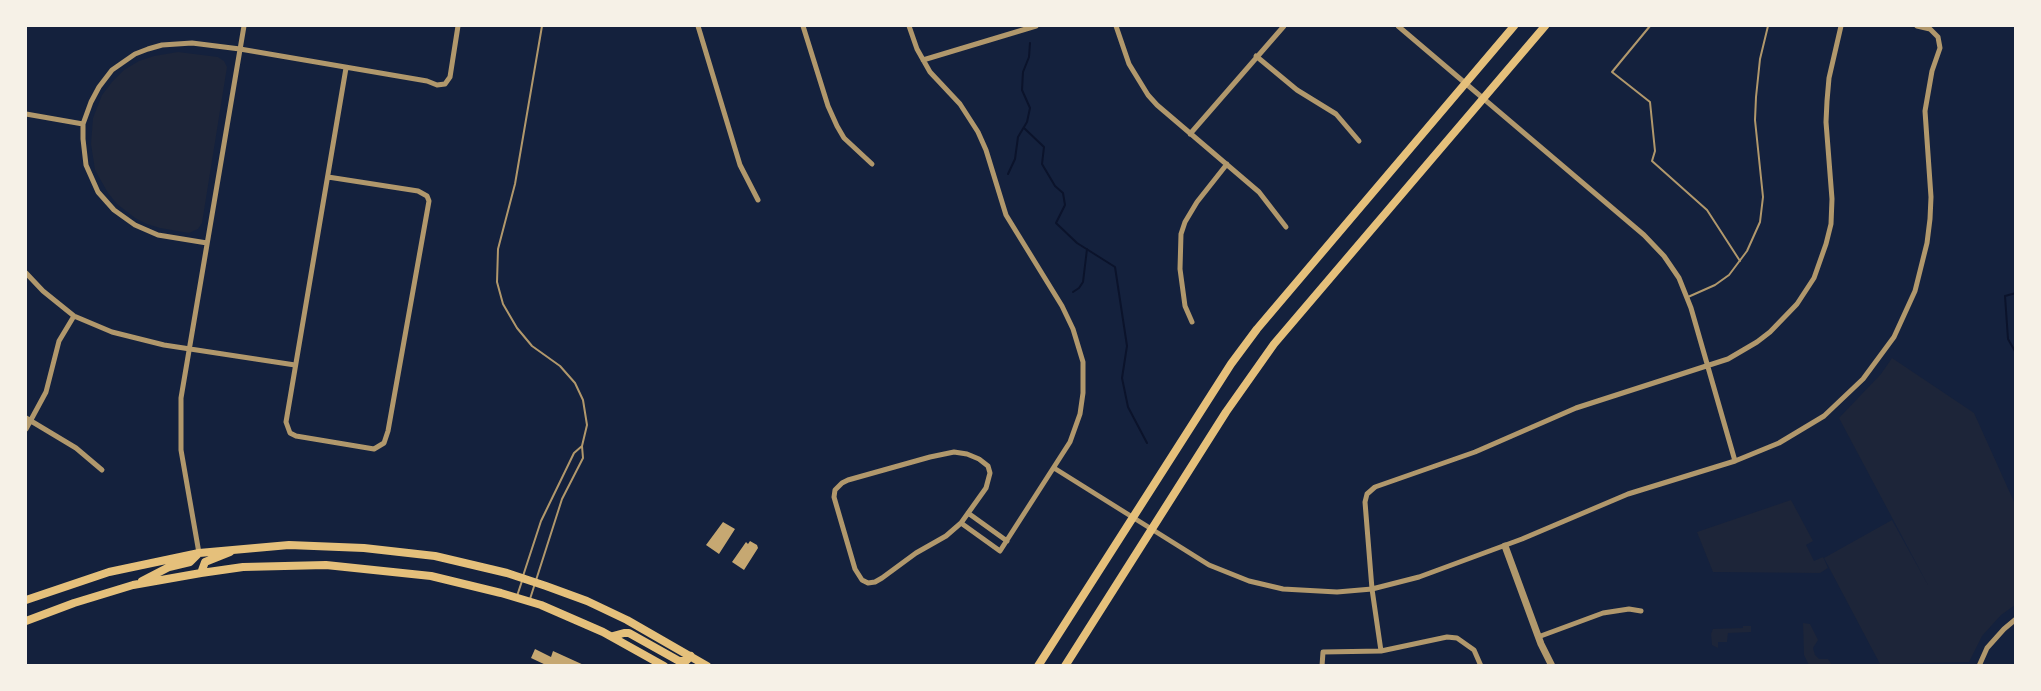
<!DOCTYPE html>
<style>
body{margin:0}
#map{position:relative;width:2041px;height:691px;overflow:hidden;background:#14213d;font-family:"Source Sans 3",sans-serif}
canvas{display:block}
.frame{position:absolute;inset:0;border:27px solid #f6f1e7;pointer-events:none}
</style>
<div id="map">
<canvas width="2041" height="691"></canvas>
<div class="frame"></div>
</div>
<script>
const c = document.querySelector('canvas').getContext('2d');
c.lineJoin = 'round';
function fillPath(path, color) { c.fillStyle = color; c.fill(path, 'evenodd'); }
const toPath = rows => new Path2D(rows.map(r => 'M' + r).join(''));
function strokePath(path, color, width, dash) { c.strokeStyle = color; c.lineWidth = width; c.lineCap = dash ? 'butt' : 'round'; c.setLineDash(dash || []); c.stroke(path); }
fillPath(toPath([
 [178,52,218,57,224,61,227,67,202,223,198,229,189,233,160,228,147,224,135,218,117,204,108,193,95,170,91,144,93,118,102,95,112,82,124,70,139,61,154,56],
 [1892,358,1974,413,2015,504,2015,605,2001,615,1982,636,1969,662,1880,664,1824,558,1892,520,1929,587,1839,418,1881,374],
 [1791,500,1813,541,1806,545,1814,561,1823,557,1828,568,1820,573,1713,572,1697,532],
 [1803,623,1810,624,1818,640,1813,648,1815,655,1819,659,1828,659,1832,665,1809,665,1804,655],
 [1743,626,1751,626,1751,632,1728,633,1727,642,1718,642,1718,648,1712,645,1711,634,1713,629,1743,628]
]), '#1d2539');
strokePath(toPath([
 [1024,128,1044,147,1042,164,1055,186,1063,193,1065,205,1056,223,1077,243,1115,267,1127,346,1122,378,1128,407,1147,443],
 [1008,174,1015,159,1018,137,1027,122,1030,108,1022,90,1023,72,1029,57,1030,43],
 [1073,292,1079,288,1083,282,1087,249],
 [2016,293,2005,296,2008,339,2016,353]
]), '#0b132b', 2);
fillPath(toPath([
 [723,522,735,529,719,554,706,545],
 [750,541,757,545,758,548,744,570,732,562,746,542,748,544],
 [535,649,551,657,553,651,586,666,548,666,531,658]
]), '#c6a872');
strokePath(toPath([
 [1650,26,1612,72,1650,102,1655,151,1652,161,1707,210,1740,261],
 [1688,297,1715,285,1729,275,1747,251,1760,222,1763,197,1755,120,1756,97,1760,59,1768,26],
 [523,576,541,521,574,453,582,446],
 [517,596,522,581],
 [530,599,562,499,583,458,582,446,587,425,583,400,575,383,560,366,532,346,517,328,503,304,497,282,498,249,515,184,542,26]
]), '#b1986c', 2);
strokePath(toPath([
 [698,26,740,165,758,200],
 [803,26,828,106,837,126,844,138,872,164],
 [909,26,917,49,930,72,960,104,978,132,986,150,1006,215,1062,306,1073,329,1083,362,1083,393,1080,414,1070,442,1000,551,961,523],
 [1116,26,1129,64,1148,95,1157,105,1259,192,1286,227],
 [1398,26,1644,235,1664,256,1679,278,1691,308,1735,461],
 [1256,56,1297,90,1336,114,1359,141],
 [923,60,1036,26],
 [26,114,83,124],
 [1190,134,1284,26],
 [328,177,418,191,427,196,429,201,388,431,384,443,374,449,296,436,290,433,286,422,346,68],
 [207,243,158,235,135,225,114,210,98,192,86,165,83,139,83,124,91,102,99,87,112,70,135,54,148,49,162,45,192,43,240,49,427,81,437,85,445,84,450,77,458,26],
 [26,273,43,291,74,316,112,332,164,345,295,365],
 [1192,322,1185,306,1180,269,1181,234,1185,222,1197,202,1227,164],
 [26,418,76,448,102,470],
 [26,429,46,392,59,341,74,316],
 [954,452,967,454,979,459,988,466,990,473,986,488,961,523,946,536,916,553,882,578,875,582,868,583,862,580,855,569,836,504,834,497,835,490,842,483,848,480,930,457,954,452],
 [1054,468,1209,565,1249,581,1283,589,1337,592,1372,589,1419,577,1522,539,1628,494,1735,461,1779,443,1824,416,1863,379,1894,337,1915,291,1927,243,1930,219,1931,197,1925,111,1932,71,1940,48,1938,37,1930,29,1917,26],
 [968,513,1007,541],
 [199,553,181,450,181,398,244,26],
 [1538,637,1603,613,1629,609,1641,611],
 [1381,651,1372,589,1365,502,1367,494,1375,487,1475,452,1576,408,1728,359,1757,342,1770,332,1797,304,1814,278,1826,244,1831,224,1832,199,1826,122,1827,101,1829,78,1841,26],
 [1322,666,1323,652,1381,651,1447,637,1457,638,1474,650,1481,666],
 [1979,666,1987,648,2004,629,2016,619]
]), '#b1986c', 5);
strokePath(toPath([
 [1505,546,1541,644,1552,666]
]), '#b1986c', 7);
strokePath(toPath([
 [201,573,205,562,230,552],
 [142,581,169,567,190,562,199,553],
 [26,600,109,572,199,553,289,545,364,548,435,556,507,573,546,586,587,601,627,620,707,666],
 [26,621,74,603,133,585,201,573,243,567,326,565,431,576,501,593,541,605,603,632,664,666],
 [613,636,624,633,629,633,679,661,686,661,691,656],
 [1038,666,1231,364,1257,329,1514,26],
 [1065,666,1226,412,1274,344,1545,26]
]), '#e5c07b', 8);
</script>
